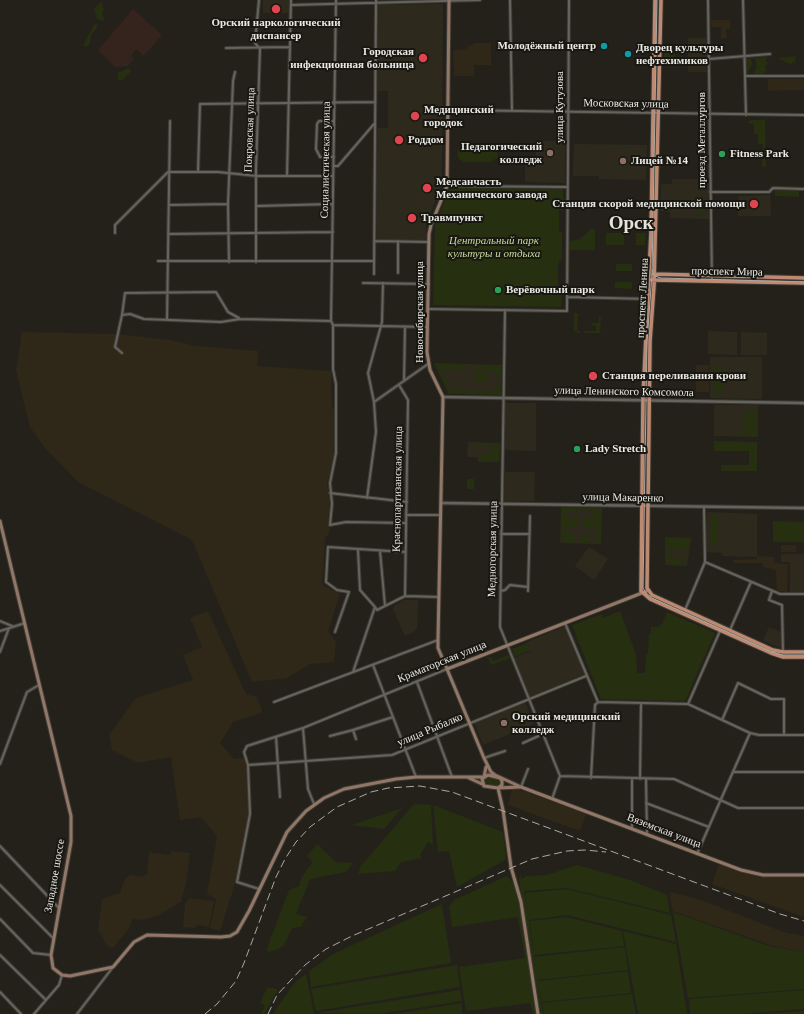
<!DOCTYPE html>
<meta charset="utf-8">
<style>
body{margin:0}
canvas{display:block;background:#23211a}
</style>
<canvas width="804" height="1014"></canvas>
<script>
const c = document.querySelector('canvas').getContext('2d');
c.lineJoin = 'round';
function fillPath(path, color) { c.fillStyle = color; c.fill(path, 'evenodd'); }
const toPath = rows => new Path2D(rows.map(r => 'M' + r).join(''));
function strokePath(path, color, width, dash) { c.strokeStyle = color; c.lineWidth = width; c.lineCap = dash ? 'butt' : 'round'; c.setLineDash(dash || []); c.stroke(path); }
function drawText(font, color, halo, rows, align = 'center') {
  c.font = font + ' "Times New Roman",serif'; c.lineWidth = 4; c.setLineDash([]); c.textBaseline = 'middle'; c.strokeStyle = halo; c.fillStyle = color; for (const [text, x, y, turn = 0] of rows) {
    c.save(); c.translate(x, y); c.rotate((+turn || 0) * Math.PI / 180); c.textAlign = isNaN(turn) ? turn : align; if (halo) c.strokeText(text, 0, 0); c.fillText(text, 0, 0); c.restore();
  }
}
fillPath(toPath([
 [133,9,162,35,144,56,136,49,131,56,134,58,128,66,115,67,98,50]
]), '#35231d');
fillPath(toPath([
 [711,20,730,20,730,29,726,29,727,38,721,38,721,27,712,27],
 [473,43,491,43,491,65,474,65,474,76,454,76,453,50,467,49,467,46,473,45],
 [804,79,804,90,768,91,768,79],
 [22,332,117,334,169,340,196,346,258,351,257,366,331,371,332,405,334,410,334,457,327,484,330,504,328,524,330,527,329,534,325,538,322,585,340,594,328,631,336,642,334,662,310,664,287,678,252,682,192,540,78,482,45,448,30,427,16,370],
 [696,365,709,365,709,392,696,392],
 [781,545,796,545,796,552,781,552],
 [757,556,774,557,774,563,788,564,787,592,777,591,776,570,763,567,763,563,734,563,733,560,757,559],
 [208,611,246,694,257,697,262,710,261,713,233,722,220,743,234,759,246,758,248,814,235,884,220,931,210,928,216,899,207,894,217,836,201,817,180,820,171,757,138,763,112,750,109,735,136,698,193,680,183,655,202,647,190,618],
 [512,790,520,790,586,814,580,831,508,805],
 [171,851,190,853,186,883,181,902,157,916,143,920,132,919,131,926,113,948,108,947,98,930,102,899,120,893,125,879,130,875,143,877,144,875,147,875,149,852,169,855],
 [719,864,742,873,763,877,804,878,804,917,712,884],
 [671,892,704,901,783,932,804,936,804,952,770,945,673,911,670,899],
 [189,898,214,901,209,927,199,925,194,928,183,927,185,903]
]), '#2f2717');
fillPath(toPath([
 [263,0,290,0,289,13,263,13],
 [443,4,442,183,426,226,426,240,377,240,377,128,388,128,388,91,378,91,378,5],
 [688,38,706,38,707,72,688,72],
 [536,141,565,141,565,183,525,182,525,165,536,165],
 [574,144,647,145,646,180,599,179,599,176,573,176],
 [672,179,708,179,709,219,670,218,670,212,660,211,661,184,672,184],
 [770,195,771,216,738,216,738,196],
 [708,331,737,332,737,355,708,354],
 [741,332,767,333,767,355,741,355],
 [710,357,762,357,762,399,710,398],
 [434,363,502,365,501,395,449,394],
 [505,403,536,403,536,451,505,450],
 [714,405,758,405,758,437,714,436],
 [468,442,500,443,499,462,478,462,478,457,467,457],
 [505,472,535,472,534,501,504,501],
 [561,507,602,508,601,544,560,543],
 [707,512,757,514,757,557,722,556,722,553,706,552],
 [665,537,691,538,687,566,665,565],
 [589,547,608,559,594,580,575,566],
 [781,554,804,554,804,592,790,592,790,562,781,562],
 [404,600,418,600,417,628,415,631,405,636,393,609,395,605],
 [566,626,585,674,530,697,514,658,531,651,527,642],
 [769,627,781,632,781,648,763,641],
 [525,702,534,724,483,745,474,722]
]), '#2e291d');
fillPath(toPath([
 [101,2,104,9,102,13,104,19,103,21,97,19,94,9],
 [97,23,98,26,91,35,90,43,86,47,83,46,94,25],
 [664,44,675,45,675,63,664,63],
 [796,56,795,62,790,64,777,58],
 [768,57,765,60,768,64,765,66,766,71,763,74,753,74,757,67,755,58],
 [746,59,751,59,752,64,747,75],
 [129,68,131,71,123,80,118,80,118,73],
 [751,120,765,120,766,167,762,167,763,144,758,144,758,134,754,134,754,124,747,123],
 [464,146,492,146,497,151,498,157,491,162,463,162,458,158,457,153,459,149],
 [450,188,563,189,563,210,559,210,559,232,562,232,562,259,559,261,558,265,558,288,559,291,562,292,561,307,433,305,435,225],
 [775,190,799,190,799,197,775,196],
 [703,201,703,214,697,215,696,202],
 [591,229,595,229,595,250,569,250,569,241,580,239],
 [606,233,624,233,624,245,606,245],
 [636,233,646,233,645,245,636,245],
 [616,264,632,264,632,271,616,271],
 [615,282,632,282,632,289,615,288],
 [574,313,580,314,578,316,577,331,580,331,580,333,574,331],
 [599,317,601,317,600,333,584,333,584,331,596,331,596,326,592,325,591,323,599,323],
 [434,364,462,364,460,370,441,370,451,391,465,389,467,394,449,393],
 [472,365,501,365,501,379,497,376,497,371,472,370],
 [719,365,724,370,724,389,722,393,718,394,713,390,713,371,715,367],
 [475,372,487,373,487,381,475,381],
 [501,382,501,395,469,394,469,390,497,391,497,384],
 [758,410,758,436,730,436,730,433,744,433,744,413],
 [714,441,757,442,757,471,721,471,721,465,749,465,749,451,714,451],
 [471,443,500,443,499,461,479,461,479,454,492,453,492,446,470,446],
 [467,479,474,479,474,489,467,489],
 [562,508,579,508,579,511,566,511,566,517,577,517,577,527,566,527,565,533,574,534,574,543,561,542],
 [582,508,601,509,601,544,598,544,598,533,595,533,595,527,584,527,584,517,594,518,594,511,581,510],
 [713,514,716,515,718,518,717,543,714,547,710,543,711,517],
 [773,521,804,522,804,542,773,542],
 '580 539a5 5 0 1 1 10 0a5 5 0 1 1-10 0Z',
 [666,538,691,538,689,550,668,550,668,558,682,558,684,565,665,564],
 [620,611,636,654,637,673,645,673,646,655,648,654,649,634,651,634,651,627,658,627,662,624,667,612,715,633,685,701,601,699,572,625,602,614,603,618],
 [528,643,531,650,515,657,512,649],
 [508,655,510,658,491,665,488,658,491,657,493,661],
 [488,777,499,779,501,785,499,786,485,785,484,780],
 [414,804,431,805,433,845,428,842,420,855,422,858,401,862,395,871,358,874,361,866],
 [433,805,503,832,506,857,505,860,457,887,449,851,438,852],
 [402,808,384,829,352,825],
 [317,844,336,862,353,863,346,872,310,879,296,914,307,917,301,927,292,928,283,947,270,952,266,951,289,890,299,886,302,876,313,862,307,856],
 [577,865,630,880,667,895,670,913,567,888,524,891,528,915,525,893,567,889,671,915,676,942,567,915,529,920,536,971,534,957,625,947,628,970,538,980,543,1014,541,1014,519,879,521,875,522,879,526,876,547,875],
 [507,876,516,886,537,1014,533,1014,530,1003,466,1011,459,967,525,958,518,917,452,927,449,907,454,900],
 [442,904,451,963,311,987,309,971,335,953],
 [673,912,769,946,804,952,804,989,688,998],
 [566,917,622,931,624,946,534,955,530,921],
 [623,931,676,944,687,1014,638,1014],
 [457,965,460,987,316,1011,311,989],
 [628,971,631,993,542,1002,538,981],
 [306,974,314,1014,273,1014,295,982],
 [267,988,274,988,278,990,264,1014,261,1014,265,1005,260,1003],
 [460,990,462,1001,379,1014,316,1013],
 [804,990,804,1009,742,1014,690,1014,689,999],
 [632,994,636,1014,544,1014,542,1003],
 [462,1003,462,1014,393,1014],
 [804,1011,804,1014,759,1014]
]), '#262f10');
const minor = toPath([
 [510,0,512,111],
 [708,0,712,281],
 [743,0,746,115],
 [291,5,480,0],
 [226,48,289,47],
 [709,59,770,54],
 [745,76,804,76],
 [448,110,804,115],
 [334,157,320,157,316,149,317,124,319,121,334,121],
 [334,166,338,166,374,124],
 [198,172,200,104,375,102],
 [287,176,291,0],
 [447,186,567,187],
 [710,192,769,192,773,188,804,189],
 [169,205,228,204],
 [257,206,333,204],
 [115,233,115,225,168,172,218,172,257,176,333,176],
 [168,234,333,232],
 [374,241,429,242],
 [398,241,398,273],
 [158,261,374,261],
 [229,262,228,204,233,81,235,72],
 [256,262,256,169,260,49,255,43,259,0],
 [374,274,376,0],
 [363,283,429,284],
 [567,297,648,299],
 [428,309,567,311,569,0],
 [505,310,500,627,560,776],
 [122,315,125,293,216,292,228,312,239,318],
 [167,319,170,121],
 [331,321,336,0],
 [333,325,333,369,336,384,336,453,330,483,332,504,330,525,346,522,406,523],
 [122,353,115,347,122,315,130,314,144,319,221,322,240,319,331,321,333,325,427,327],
 [404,381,405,327],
 [399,385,408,400,405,596],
 [374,402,428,364],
 [330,493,407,502],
 [367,498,376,432,374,402,368,373,382,322,383,283],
 [406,515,441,515],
 [501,534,529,534],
 [380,551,385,606],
 [705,562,780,594,804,594],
 [501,591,505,590,510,585,528,587],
 [528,591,530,516],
 [772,591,769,600,782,605,783,652],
 [375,607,377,610,405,596,439,597],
 [685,610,705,562,704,507],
 [0,621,12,626],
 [565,623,598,702,688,704,750,733,759,735,804,735],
 [730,630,751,582],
 [0,631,25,623],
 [335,632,349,592,337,590,326,582,328,547,405,552],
 [0,652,9,628],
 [373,665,416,777],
 [353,672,375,607,360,590,358,550],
 [417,682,452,777],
 [274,702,438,640],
 [688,704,720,631],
 [722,720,738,683,771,699,784,699,784,735],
 [303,728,308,789,314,804],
 [353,730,356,739],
 [330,736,353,730,393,717],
 [276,737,280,797],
 [523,743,543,734],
 [484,758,505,751],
 [0,764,27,692,39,685],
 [248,765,392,755,586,676],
 [733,772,804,772],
 [560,776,674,779,738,808,804,808],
 [591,778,595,705,598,702],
 [632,779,632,829],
 [640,779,641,703],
 [646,779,647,834],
 [521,787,528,769],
 [552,799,560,776],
 [646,803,709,827],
 [0,846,58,907],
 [697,854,750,733],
 [0,885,53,938],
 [259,889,237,882,250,814,248,765,244,752,247,746,303,728,447,669],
 [0,919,33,953,51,955],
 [0,955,46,1000],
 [0,992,21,1014],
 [34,1014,59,985,62,975],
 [77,1014,113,967]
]);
const tertiary = toPath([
 [443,397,804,403],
 [441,503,804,508]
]);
const secondary = toPath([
 [449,0,447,186,431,225,429,234,427,352,430,370,443,397,438,640,438,648,447,669,484,758,491,772,495,775,521,787,741,870,763,875,804,875],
 [0,521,71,816,71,842,51,955,53,968,62,975,70,976,113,967,134,942,147,935,221,937,230,936,237,932,249,911,287,832,306,811,324,798,344,789,396,779,416,777,484,777,486,767],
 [447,669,647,591],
 [488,775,500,778,502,781,502,785,498,788,484,786,482,779,488,775],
 [469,778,482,784],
 [520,787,498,788,503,810,511,867,521,902,538,1014]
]);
const primary = toPath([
 [655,0,651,232,643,397,641,591,650,599,771,653,783,657,804,657],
 [661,0,654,286,650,341,647,588,652,595,773,650,783,652,804,652],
 [653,274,804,278],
 [652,280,804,283]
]);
strokePath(minor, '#3d3b36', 4);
strokePath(tertiary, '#3d3b36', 4.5);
strokePath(secondary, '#3d3b36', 5);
strokePath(primary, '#3d3b36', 5.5);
strokePath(minor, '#66635c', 2);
strokePath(tertiary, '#66635c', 2.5);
strokePath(secondary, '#927666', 3);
strokePath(primary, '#be8971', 3.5);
strokePath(toPath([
 [657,0,652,274,647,341,643,588,646,593,652,598,772,652,783,655,804,655],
 [652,270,655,276,661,278,804,282]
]), '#aaa9a3', 1);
strokePath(toPath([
 [205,1014,217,1004,236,981,244,963,276,877,285,859,296,842,310,827,337,807,371,792,388,788,420,786,452,792,780,914,804,921],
 [268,1014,277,995,305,965,326,949,352,936,532,859,567,851,585,850,606,852]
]), '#aaa9a3', 1, [8, 4]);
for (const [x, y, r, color] of [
 [276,9,5,"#e0444e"],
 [604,46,4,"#0f9aa8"],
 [628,54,4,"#0f9aa8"],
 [423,58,5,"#e0444e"],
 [415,116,5,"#e0444e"],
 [399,140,5,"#e0444e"],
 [550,153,4,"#8d6e63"],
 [722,154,4,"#2e9e5b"],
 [623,161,4,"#8d6e63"],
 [427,188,5,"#e0444e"],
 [754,204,5,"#e0444e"],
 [412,218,5,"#e0444e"],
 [498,290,4,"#2e9e5b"],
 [593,376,5,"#e0444e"],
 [577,449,4,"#2e9e5b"],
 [504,723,4,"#8d6e63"]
]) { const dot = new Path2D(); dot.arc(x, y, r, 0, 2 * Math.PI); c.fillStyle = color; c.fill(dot); strokePath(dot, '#191711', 1.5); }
drawText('bold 11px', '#e9e8e3', '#191711', [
 ["Орский наркологический",276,23,"center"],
 ["диспансер",276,36,"center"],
 ["Молодёжный центр",596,46,"right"],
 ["Дворец культуры",636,48],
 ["нефтехимиков",636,61],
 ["Городская",414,52,"right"],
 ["инфекционная больница",414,65,"right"],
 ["Медицинский",424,110],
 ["городок",424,123],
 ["Роддом",408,140],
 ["Педагогический",542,147,"right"],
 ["колледж",542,160,"right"],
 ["Fitness Park",730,154],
 ["Лицей №14",631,161],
 ["Медсанчасть",436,182],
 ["Механического завода",436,195],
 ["Станция скорой медицинской помощи",745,204,"right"],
 ["Травмпункт",421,218],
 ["Верёвочный парк",506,290],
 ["Станция переливания крови",602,376],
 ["Lady Stretch",585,449],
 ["Орский медицинский",512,717],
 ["колледж",512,730]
], 'left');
drawText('11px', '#e9e8e3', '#191711', [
 ["Московская улица",626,104,1],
 ["улица Кутузова",560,107,-90],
 ["Покровская улица",250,130,-88],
 ["проезд Металлургов",702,140,-90],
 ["Социалистическая улица",326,160,-89],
 ["проспект Мира",727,272,1],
 ["проспект Ленина",643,298,-87],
 ["Новосибирская улица",420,312,-90],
 ["улица Ленинского Комсомола",624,392,1],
 ["Краснопартизанская улица",398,489,-89],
 ["улица Макаренко",623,498,1],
 ["Медногорская улица",493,549,-89],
 ["Краматорская улица",442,662,-22],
 ["улица Рыбалко",430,730,-23],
 ["Вяземская улица",664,831,21],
 ["Западное шоссе",55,876,-80]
]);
drawText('italic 11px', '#c7dc9d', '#191711', [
 ["Центральный парк",494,241],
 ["культуры и отдыха",494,254]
]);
drawText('bold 19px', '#e6e3da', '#191711', [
 ["Орск",631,224]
]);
</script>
